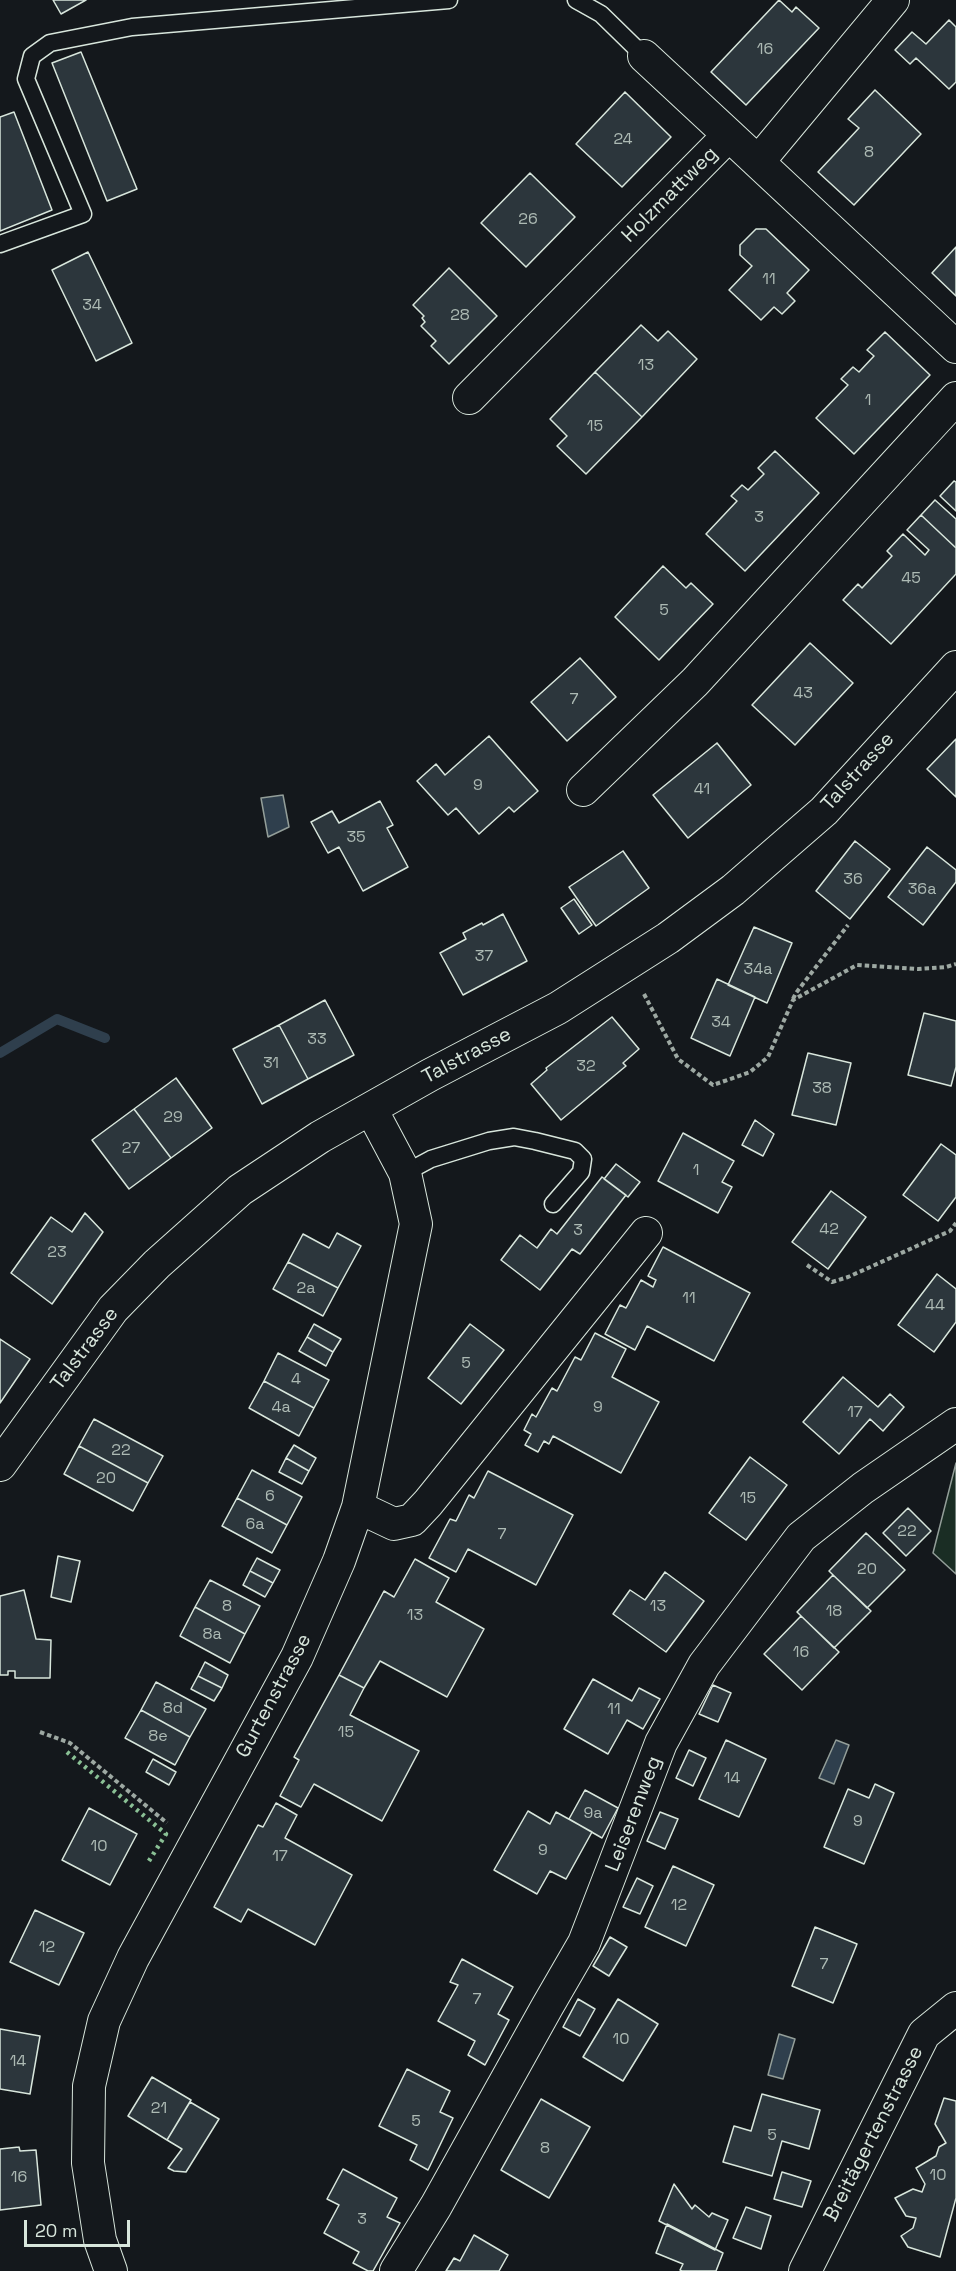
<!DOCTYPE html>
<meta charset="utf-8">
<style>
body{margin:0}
#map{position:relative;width:956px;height:2271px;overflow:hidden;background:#14181c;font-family:"Space Grotesk",sans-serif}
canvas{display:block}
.scale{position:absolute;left:24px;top:2220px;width:106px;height:27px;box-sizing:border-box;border:3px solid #d8e6dc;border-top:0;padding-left:8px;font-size:18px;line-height:21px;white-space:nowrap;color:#d8e6dc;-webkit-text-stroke:4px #14181c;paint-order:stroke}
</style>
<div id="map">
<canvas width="956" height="2271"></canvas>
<div class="scale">20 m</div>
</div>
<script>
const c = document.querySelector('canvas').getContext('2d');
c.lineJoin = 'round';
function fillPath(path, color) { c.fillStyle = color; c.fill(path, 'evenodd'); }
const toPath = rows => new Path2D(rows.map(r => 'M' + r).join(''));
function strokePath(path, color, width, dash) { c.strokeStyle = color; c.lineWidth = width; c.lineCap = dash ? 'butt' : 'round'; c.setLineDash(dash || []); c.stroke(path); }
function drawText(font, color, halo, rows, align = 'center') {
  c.font = font + ' "Space Grotesk",sans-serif'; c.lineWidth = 4.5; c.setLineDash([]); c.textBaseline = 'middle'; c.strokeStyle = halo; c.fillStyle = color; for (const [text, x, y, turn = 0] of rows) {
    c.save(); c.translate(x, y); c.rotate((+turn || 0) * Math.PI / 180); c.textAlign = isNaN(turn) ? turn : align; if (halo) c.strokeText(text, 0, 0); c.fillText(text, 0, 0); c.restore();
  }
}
const green = toPath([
 [956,1463,956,1574,933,1553,956,1463]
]);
fillPath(green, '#1a2d24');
strokePath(green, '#939e99', 1.5);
const water = toPath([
 [283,795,289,827,268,837,261,798,283,795],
 [836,1740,849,1745,834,1784,819,1778,836,1740],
 [779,2034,795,2039,783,2079,768,2075,779,2034]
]);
fillPath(water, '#2f3f4d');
strokePath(water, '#939e99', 1.5);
strokePath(toPath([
 [0,1053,57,1019,105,1038]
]), '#2f3f4d', 10);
const building = toPath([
 [53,0,86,0,61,14,53,0],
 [779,0,792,12,796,7,819,28,746,105,711,72,779,0],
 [949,20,956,27,956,82,949,89,916,58,910,64,895,50,912,32,926,44,949,20],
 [81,52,137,189,107,201,52,63,81,52],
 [875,90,921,134,854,205,818,172,859,128,848,119,875,90],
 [625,92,671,137,622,187,576,144,625,92],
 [14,112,52,210,0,231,0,117,14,112],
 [530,173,575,217,526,267,481,223,530,173],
 [756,229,766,229,809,270,787,293,795,301,782,314,774,307,761,320,729,290,752,266,740,255,740,245,756,229],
 [956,247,956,296,932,273,956,247],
 [88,252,132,343,96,361,52,270,88,252],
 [449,268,497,316,449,364,431,346,436,341,421,326,425,322,422,318,424,316,413,305,449,268],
 [641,325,658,341,668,331,697,359,642,417,595,372,641,325],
 [885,332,930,375,854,454,816,418,848,385,841,379,853,367,859,372,874,356,867,350,885,332],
 [595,372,642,417,586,474,557,446,567,436,550,419,595,372],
 [775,451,819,493,745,571,706,534,737,501,731,496,742,485,748,490,764,474,758,468,775,451],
 [954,481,956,482,956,511,940,496,954,481],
 [935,500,956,519,956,548,921,515,935,500],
 [921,515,956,548,956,574,891,644,843,600,858,584,862,588,892,556,887,551,903,534,925,555,929,550,907,530,921,515],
 [663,566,686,588,691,583,713,604,659,660,615,617,663,566],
 [810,643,853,683,795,745,752,705,810,643],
 [580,658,616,697,567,741,531,702,580,658],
 [489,736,538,791,514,812,509,807,479,834,456,808,448,815,417,781,436,764,445,775,489,736],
 [956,739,956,797,927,769,956,739],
 [717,743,751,785,688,838,653,795,717,743],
 [380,801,393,825,387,828,408,867,363,891,339,847,328,853,311,822,332,811,339,823,380,801],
 [855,841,890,869,850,919,816,891,855,841],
 [927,847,956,870,956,882,923,925,888,897,927,847],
 [623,851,649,888,596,926,569,887,623,851],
 [574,899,592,925,579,934,561,908,574,899],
 [503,914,527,961,463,995,440,953,466,939,463,933,482,923,483,925,503,914],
 [754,927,792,943,767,1003,728,985,754,927],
 [717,979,755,997,730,1056,691,1038,717,979],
 [325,1000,354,1055,308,1079,279,1025,325,1000],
 [924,1013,956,1021,956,1067,951,1086,908,1075,924,1013],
 [612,1017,639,1049,623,1063,626,1066,561,1120,531,1084,547,1070,546,1068,612,1017],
 [279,1025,308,1079,262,1104,233,1049,279,1025],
 [808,1053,851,1063,836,1125,792,1115,808,1053],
 [176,1078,212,1128,171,1158,134,1109,176,1078],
 [134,1109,171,1158,129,1189,92,1140,134,1109],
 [755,1120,774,1134,763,1156,742,1145,755,1120],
 [683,1133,734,1161,722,1182,732,1187,718,1213,658,1181,683,1133],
 [941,1144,956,1155,956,1197,938,1221,903,1195,941,1144],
 [616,1164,640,1182,628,1197,604,1179,616,1164],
 [602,1177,626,1195,580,1254,572,1249,540,1290,501,1260,520,1235,537,1248,551,1229,557,1234,602,1177],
 [831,1191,866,1217,828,1269,792,1242,831,1191],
 [85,1213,103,1232,52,1304,11,1273,51,1217,72,1232,85,1213],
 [337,1233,361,1246,338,1288,288,1262,303,1234,329,1248,337,1233],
 [663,1247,750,1293,714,1361,647,1326,635,1350,605,1334,620,1305,626,1308,641,1280,653,1287,656,1280,648,1276,663,1247],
 [288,1262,338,1288,323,1316,273,1289,288,1262],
 [937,1274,956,1289,956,1322,934,1352,898,1325,937,1274],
 [314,1324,341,1339,333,1352,307,1337,314,1324],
 [470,1324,504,1350,461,1404,428,1378,470,1324],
 [595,1333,626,1349,612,1377,659,1402,621,1473,553,1436,549,1444,544,1441,538,1452,525,1445,531,1434,524,1430,532,1414,536,1417,552,1388,557,1391,575,1357,581,1360,595,1333],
 [307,1337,333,1352,326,1366,299,1351,307,1337],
 [0,1339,30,1359,0,1403,0,1339],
 [278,1353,329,1380,314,1408,264,1381,278,1353],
 [843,1377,878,1407,890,1394,904,1407,883,1431,870,1419,839,1454,803,1422,843,1377],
 [264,1381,314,1408,299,1436,249,1408,264,1381],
 [94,1419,163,1456,148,1483,79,1446,94,1419],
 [294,1445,316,1458,309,1471,286,1458,294,1445],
 [79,1446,148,1483,133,1511,64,1474,79,1446],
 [750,1457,787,1485,746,1540,709,1513,750,1457],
 [286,1458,309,1471,302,1484,279,1472,286,1458],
 [252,1470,302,1497,287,1525,237,1498,252,1470],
 [488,1471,573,1515,536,1585,468,1549,456,1572,429,1558,450,1519,456,1521,469,1495,474,1498,488,1471],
 [237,1498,287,1525,272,1553,222,1526,237,1498],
 [908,1508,931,1531,906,1556,883,1533,908,1508],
 [866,1533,905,1570,867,1608,829,1571,866,1533],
 [58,1556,80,1561,71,1602,51,1597,58,1556],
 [257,1558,280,1570,273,1583,250,1571,257,1558],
 [415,1559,449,1578,436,1602,484,1629,447,1697,380,1661,364,1688,339,1675,384,1591,394,1597,415,1559],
 [250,1571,273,1583,265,1597,243,1585,250,1571],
 [665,1572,704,1601,666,1652,613,1614,630,1590,645,1600,665,1572],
 [833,1575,871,1611,834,1648,797,1612,833,1575],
 [210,1580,260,1606,245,1634,195,1607,210,1580],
 [24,1590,36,1639,51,1640,50,1678,15,1678,15,1671,8,1671,8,1675,0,1675,0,1596,24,1590],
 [195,1607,245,1634,230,1663,180,1636,195,1607],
 [801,1616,839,1652,802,1690,764,1654,801,1616],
 [205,1662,228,1675,222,1688,198,1676,205,1662],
 [339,1675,364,1688,350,1715,419,1751,382,1821,314,1784,301,1807,280,1796,299,1760,294,1757,339,1675],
 [198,1676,222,1688,214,1701,191,1689,198,1676],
 [593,1679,632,1701,639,1688,660,1699,643,1729,627,1720,608,1754,564,1729,593,1679],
 [156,1682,206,1709,190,1737,141,1710,156,1682],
 [713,1685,731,1693,718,1722,699,1714,713,1685],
 [141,1710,190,1737,175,1765,125,1738,141,1710],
 [726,1740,766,1759,739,1817,699,1799,726,1740],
 [689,1750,706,1758,693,1786,676,1778,689,1750],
 [153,1759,176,1772,169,1785,146,1772,153,1759],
 [875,1784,894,1793,864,1864,824,1847,848,1789,869,1798,875,1784],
 [585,1790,618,1808,602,1838,569,1819,585,1790],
 [276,1803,297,1815,285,1838,352,1875,315,1945,248,1909,241,1922,214,1907,258,1825,263,1827,276,1803],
 [89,1808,137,1834,110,1885,62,1860,89,1808],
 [528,1811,550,1824,556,1812,592,1832,566,1879,550,1871,537,1894,494,1870,528,1811],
 [660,1812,678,1819,665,1849,647,1841,660,1812],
 [673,1866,714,1885,686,1946,645,1927,673,1866],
 [637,1878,653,1886,640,1914,623,1907,637,1878],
 [35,1910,84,1933,59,1985,10,1962,35,1910],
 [815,1927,857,1944,833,2003,792,1986,815,1927],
 [610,1937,627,1947,609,1976,593,1966,610,1937],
 [462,1959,513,1987,498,2014,509,2020,485,2065,468,2055,475,2041,438,2021,458,1985,450,1982,462,1959],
 [578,1999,595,2009,580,2036,563,2027,578,1999],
 [618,1999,658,2024,623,2081,583,2057,618,1999],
 [0,2029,40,2036,30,2094,0,2089,0,2029],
 [407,2069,450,2091,440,2112,453,2118,428,2170,410,2160,417,2145,379,2126,407,2069],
 [152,2077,191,2100,167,2140,128,2116,152,2077],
 [762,2094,820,2110,809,2149,782,2141,772,2176,723,2162,734,2126,751,2131,762,2094],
 [944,2098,956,2101,956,2198,940,2257,908,2247,901,2236,913,2228,916,2218,906,2216,895,2198,913,2189,922,2192,925,2184,916,2168,936,2156,939,2147,946,2143,935,2124,944,2098],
 [541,2099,590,2127,549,2198,501,2170,541,2099],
 [190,2102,219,2119,186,2172,174,2171,168,2168,182,2149,167,2140,190,2102],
 [19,2147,20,2151,36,2150,41,2205,0,2210,0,2149,19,2147],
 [343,2169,397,2198,387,2217,400,2223,373,2271,368,2271,353,2263,359,2252,324,2233,339,2205,327,2199,343,2169],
 [782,2172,811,2181,802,2207,774,2199,782,2172],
 [674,2184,692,2209,695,2205,709,2217,712,2213,728,2220,715,2250,659,2221,674,2184],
 [746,2207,771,2216,761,2249,733,2238,746,2207],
 [667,2224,723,2253,716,2271,682,2271,680,2270,683,2264,656,2253,667,2224],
 [474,2235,508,2255,499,2271,446,2271,454,2258,460,2261,474,2235]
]);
fillPath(building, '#2c363c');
strokePath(building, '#d8e6dc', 1.5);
const lane = toPath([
 [576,0,601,14,644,56],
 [0,244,83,214,26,79,32,56,50,43,132,27,449,0],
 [405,1173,431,1159,489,1141,514,1137,535,1141,575,1151,583,1159,581,1172,553,1204]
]);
const street = toPath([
 [644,56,729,135],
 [758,162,893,0],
 [469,398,729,135,956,347],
 [583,790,695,682,956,398],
 [0,1465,113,1309,157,1264,240,1190,320,1137,430,1075,558,1008,668,938,733,890,824,811,956,667],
 [358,1507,394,1524,412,1520,428,1503,646,1233],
 [111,2271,100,2240,88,2163,89,2086,104,2021,133,1958,297,1657,339,1561,358,1507,416,1224,405,1173,371,1109],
 [396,2271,436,2206,547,2007,584,1943,661,1743,704,1665,801,1537,863,1488,956,1424],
 [805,2271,924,2034,956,2008]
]);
strokePath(lane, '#d8e6dc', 19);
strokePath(street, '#d8e6dc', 34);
strokePath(toPath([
 [644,994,678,1059,713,1085,750,1072,768,1057,793,1000,857,965,918,969,946,967,956,964],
 [793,999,796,993,848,925],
 [807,1265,832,1282,848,1277,950,1231,956,1223],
 [40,1732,70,1743,167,1823]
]), '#9da8a2', 4, [4.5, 3]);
strokePath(lane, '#14181c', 16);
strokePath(street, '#14181c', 32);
strokePath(toPath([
 [67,1752,166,1834,147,1864]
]), '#8ac095', 4.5, [3, 4.5]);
drawText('16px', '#adbab4', null, [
 ["16",765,50],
 ["24",623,140],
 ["8",869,153],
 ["26",528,220],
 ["11",769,280],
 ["34",92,306],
 ["28",460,316],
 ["13",646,366],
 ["1",868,401],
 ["15",595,427],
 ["3",759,518],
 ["45",911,579],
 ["5",664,611],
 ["43",803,694],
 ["7",574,700],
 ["9",478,786],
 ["41",702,790],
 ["35",356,838],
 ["36",853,880],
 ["36a",922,890],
 ["37",484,957],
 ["34a",758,970],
 ["34",721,1023],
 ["33",317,1040],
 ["31",271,1064],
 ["32",586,1067],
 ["38",822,1089],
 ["29",173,1118],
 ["27",131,1149],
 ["1",696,1171],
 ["42",829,1230],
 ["3",578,1231],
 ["23",57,1253],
 ["2a",306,1289],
 ["11",689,1299],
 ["44",935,1306],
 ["5",466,1364],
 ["4",296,1380],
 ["4a",281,1408],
 ["9",598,1408],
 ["17",855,1413],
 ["22",121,1451],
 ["20",106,1479],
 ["6",270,1497],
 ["15",748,1499],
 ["6a",255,1525],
 ["22",907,1532],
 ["7",502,1535],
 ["20",867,1570],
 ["8",227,1607],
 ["13",658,1607],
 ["18",834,1612],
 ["13",415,1616],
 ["8a",212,1635],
 ["16",801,1653],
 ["8d",173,1709],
 ["11",614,1710],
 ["15",346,1733],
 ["8e",158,1737],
 ["14",732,1779],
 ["9a",593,1814],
 ["9",858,1822],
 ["10",99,1847],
 ["9",543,1851],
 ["17",280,1857],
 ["12",679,1906],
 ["12",47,1948],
 ["7",824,1965],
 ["7",477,2000],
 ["10",621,2040],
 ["14",18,2062],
 ["21",159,2109],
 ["5",416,2122],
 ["5",772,2136],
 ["8",545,2149],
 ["10",938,2176],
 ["16",19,2178],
 ["3",362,2220]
]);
drawText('20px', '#d8e6dc', '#14181c', [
 ["Holzmattweg",670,195,-45],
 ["Talstrasse",858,772,-48],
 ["Talstrasse",467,1056,-28],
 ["Talstrasse",85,1349,-53],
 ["Gurtenstrasse",274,1696,-62],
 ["Leiserenweg",634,1814,-69],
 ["Breitägertenstrasse",874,2134,-63]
]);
</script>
